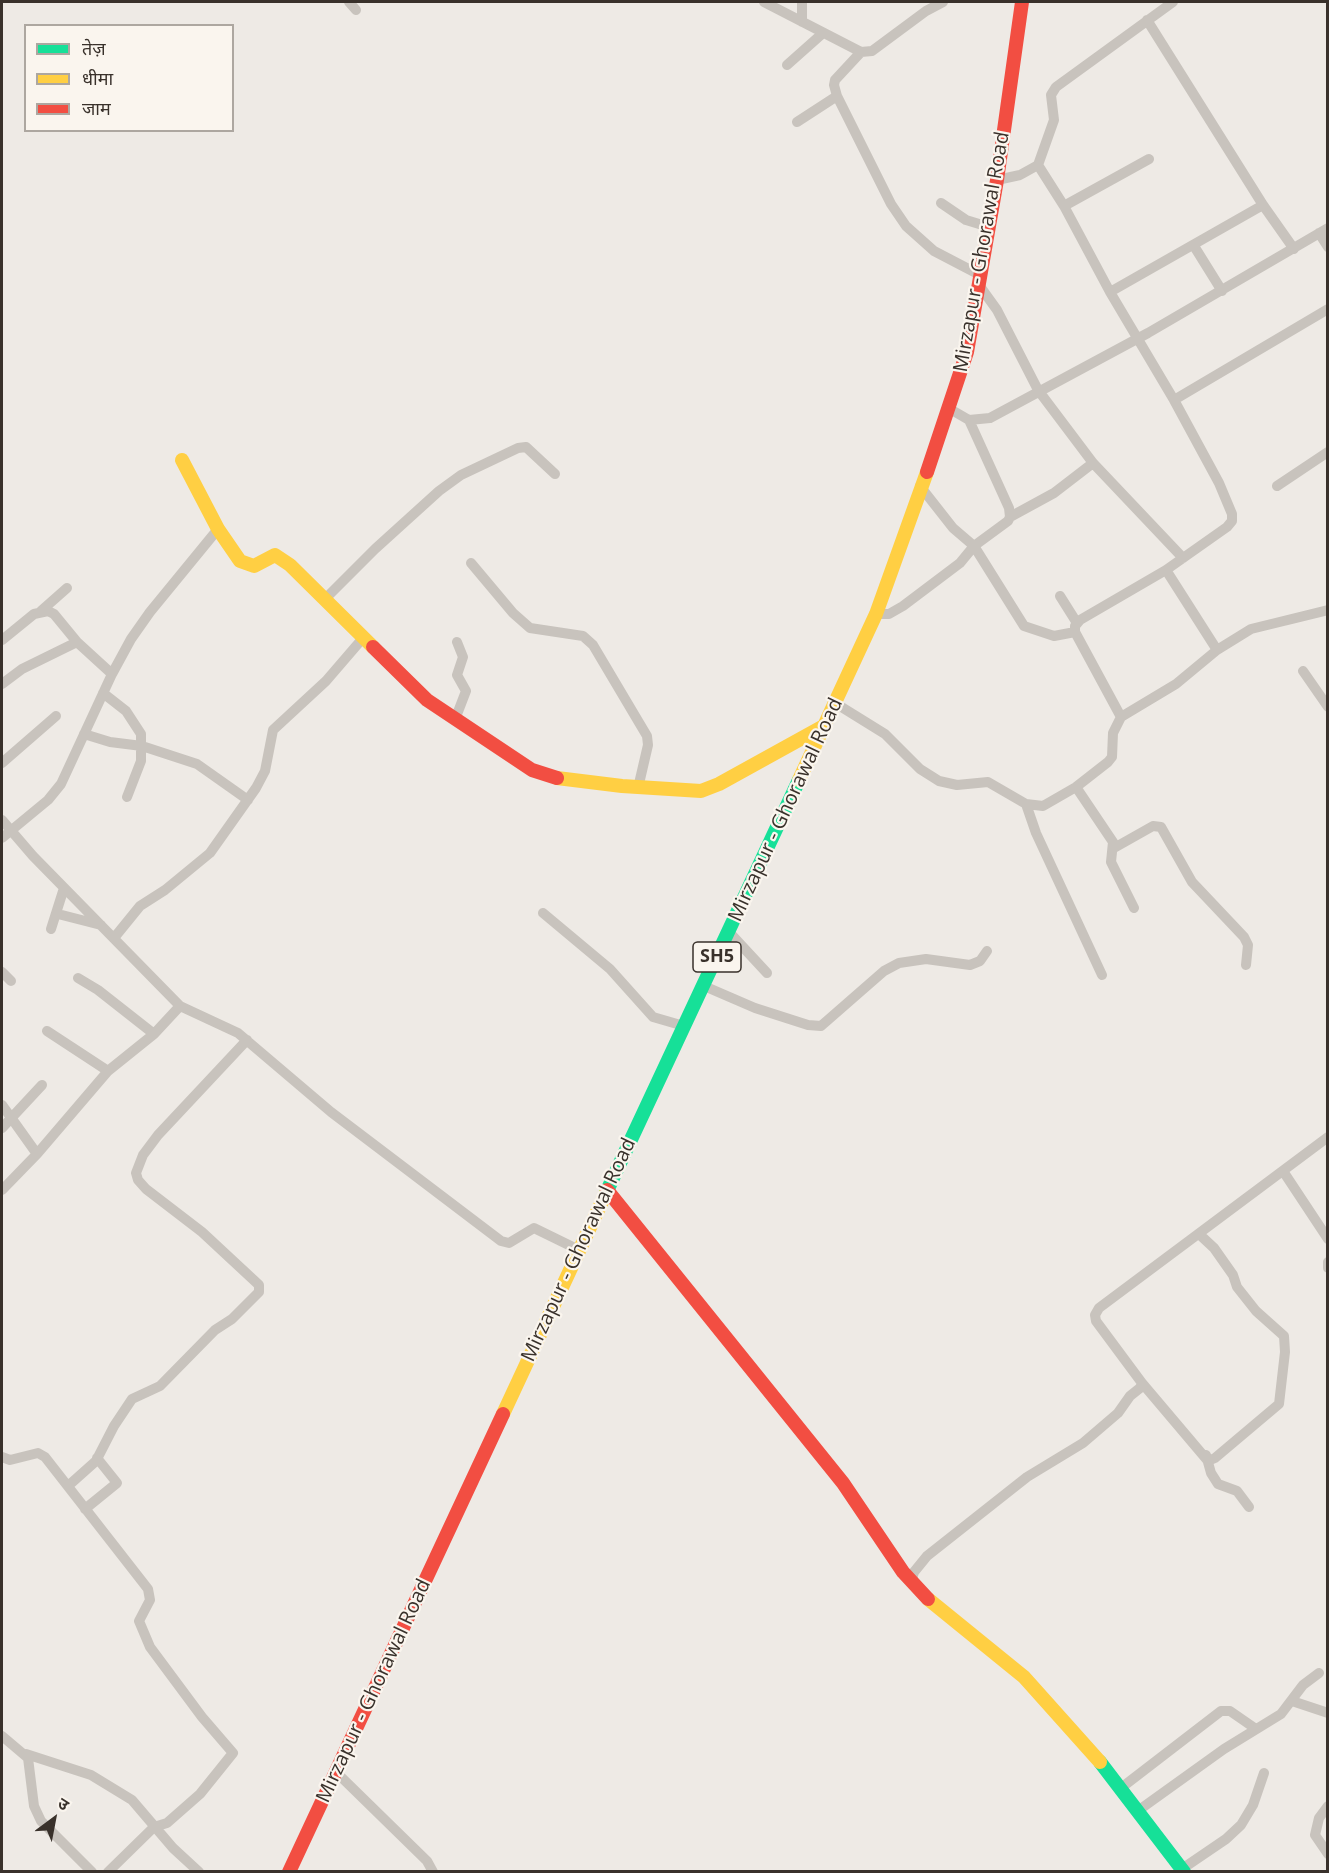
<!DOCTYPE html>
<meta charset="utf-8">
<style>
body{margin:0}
#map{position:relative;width:1329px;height:1873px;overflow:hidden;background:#eeeae5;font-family:"Open Sans","Noto Sans Devanagari",sans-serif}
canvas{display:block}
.frame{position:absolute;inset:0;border:3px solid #39312b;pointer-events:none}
.legend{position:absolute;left:24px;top:24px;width:210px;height:108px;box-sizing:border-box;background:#faf5ee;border:2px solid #ada7a0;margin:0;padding:8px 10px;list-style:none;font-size:18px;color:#39312b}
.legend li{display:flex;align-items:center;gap:12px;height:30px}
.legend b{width:30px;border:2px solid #ada7a0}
.north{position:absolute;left:24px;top:1789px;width:60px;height:60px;-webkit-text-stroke:4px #faf5ee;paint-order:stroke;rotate:32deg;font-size:16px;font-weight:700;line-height:24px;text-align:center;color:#39312b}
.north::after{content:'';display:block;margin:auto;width:21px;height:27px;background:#39312b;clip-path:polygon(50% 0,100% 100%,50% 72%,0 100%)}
</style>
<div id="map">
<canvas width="1329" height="1873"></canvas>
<div class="frame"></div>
<ul class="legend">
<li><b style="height:8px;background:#16e098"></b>तेज़</li>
<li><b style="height:8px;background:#ffcf43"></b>धीमा</li>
<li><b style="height:8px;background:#f24e42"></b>जाम</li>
</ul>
<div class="north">उ</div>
</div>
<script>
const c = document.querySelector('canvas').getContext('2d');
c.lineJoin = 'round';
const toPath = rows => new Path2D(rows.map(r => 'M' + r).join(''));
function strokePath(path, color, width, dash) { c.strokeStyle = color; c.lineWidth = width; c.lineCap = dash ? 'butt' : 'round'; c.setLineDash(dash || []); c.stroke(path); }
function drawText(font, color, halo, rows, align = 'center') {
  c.font = font + ' "Open Sans",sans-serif'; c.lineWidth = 4.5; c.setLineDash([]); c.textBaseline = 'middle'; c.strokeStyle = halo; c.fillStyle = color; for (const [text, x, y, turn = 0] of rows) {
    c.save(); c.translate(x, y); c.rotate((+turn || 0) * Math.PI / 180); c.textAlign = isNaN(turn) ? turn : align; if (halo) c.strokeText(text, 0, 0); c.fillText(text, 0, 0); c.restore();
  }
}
strokePath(toPath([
 [349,2,356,10],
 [764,2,861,52,872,51,926,11,943,2],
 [802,2,802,22],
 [1147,20,1263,205,1294,249],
 [861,52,835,80,834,85,837,96,891,204,906,226,934,251,980,275],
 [787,65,823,33],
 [797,122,837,96],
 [1038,165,1064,206,1110,292,1174,400,1219,483,1232,514,1232,521,1227,527,1166,570,1080,620,1075,626,1075,632,1121,717],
 [997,180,1020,175,1038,165,1054,120,1051,95,1056,87,1173,2],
 [941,203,966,220,989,227],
 [1064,206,1149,159],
 [1319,233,1328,247],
 [1194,246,1222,291],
 [979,285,997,310,1038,390,1093,463,1183,558],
 [1110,292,1263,205],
 [1174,400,1328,309],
 [950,409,969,420,990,418,1148,333,1328,228],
 [920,486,953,528,974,546,1008,521,1010,517,1009,508,969,420],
 [1277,486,1328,452],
 [1010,517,1054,493,1093,463],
 [471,563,513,613,530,628,583,636,593,645,647,736,648,745,638,788],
 [1166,570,1217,650],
 [1060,596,1077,623],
 [324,600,375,549,439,491,461,475,518,448,526,447,555,474],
 [41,611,67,588],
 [876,614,889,614,903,606,960,563,974,546,1024,626,1054,636,1075,632],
 [2,640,34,614,48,611,54,614,77,642,112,674],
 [1303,671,1328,707],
 [2,684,22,669,77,642],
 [103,693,126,711,141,734,141,761,127,797],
 [835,703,885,734,920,769,939,781,957,785,988,782,1026,804,1043,806,1076,787,1108,762,1112,757,1113,733,1121,717,1176,684,1217,650,1251,629,1328,610],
 [456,717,466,691,457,675,463,657,457,642],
 [84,734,110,742,142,746,197,764,248,800],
 [2,763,56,716],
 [1076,787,1113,842,1111,862,1134,908],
 [1026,804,1036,833,1102,975],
 [2,820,33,856,180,1006,238,1033,331,1112,501,1241,509,1243,534,1228,579,1250],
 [2,838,48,800,61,784,112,674,131,639,150,612,218,529],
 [1114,848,1153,826,1161,827,1192,882,1244,937,1248,945,1246,965],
 [543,913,610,969,653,1017,684,1026],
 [58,914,101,925],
 [51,929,64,888],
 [729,932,767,973],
 [114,938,140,906,165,890,210,853,256,788,265,771,273,730,326,681,363,638],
 [2,972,11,981],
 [78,978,98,990,154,1034],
 [704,986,755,1008,808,1025,821,1026,884,971,899,963,926,959,970,965,980,961,987,951],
 [47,1031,108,1071],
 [2,1105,37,1154],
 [2,1128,42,1085],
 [1283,1171,1328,1239],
 [2,1190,37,1154,108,1071,154,1034,180,1006],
 [1328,1262,1328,1268],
 [1142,1383,1208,1461,1215,1458,1279,1404,1285,1352,1284,1336,1256,1311,1237,1287,1233,1275,1214,1248,1199,1234],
 [1206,1455,1211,1473,1218,1484,1237,1491,1249,1507],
 [2,1457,10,1460,38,1453,45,1457,148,1589,150,1600,139,1621,150,1647,202,1717,233,1753,200,1794,167,1823,154,1827,108,1872],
 [68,1486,96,1461,114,1426,132,1399,160,1386,215,1330,232,1319,259,1292,259,1285,202,1232,146,1189,138,1180,136,1173,143,1155,158,1135,247,1040],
 [85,1509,117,1483,97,1458],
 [911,1582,914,1572,927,1556,1027,1477,1083,1443,1118,1413,1130,1396,1140,1388,1142,1383,1096,1321,1095,1315,1099,1308,1328,1137],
 [1292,1701,1328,1713],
 [2,1736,28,1758,34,1806,41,1821,92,1872],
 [26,1754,91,1775,132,1800,173,1848,199,1872],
 [337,1773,427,1861,433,1872],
 [1121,1788,1221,1711,1230,1711,1256,1729],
 [1328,1806,1319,1818,1315,1835,1328,1854],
 [1139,1810,1224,1749,1281,1714,1303,1685,1319,1673],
 [1182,1869,1226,1839,1241,1825,1253,1805,1264,1773]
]), '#c8c3bd', 10);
strokePath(toPath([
 [606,1193,799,780],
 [1100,1762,1184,1872]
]), '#16e098', 14);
strokePath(toPath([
 [182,460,218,529,240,561,254,566,275,555,290,565,373,647],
 [557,778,622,786,701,791,719,784,824,726],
 [799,780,876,614,927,472],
 [503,1414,606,1193],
 [928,1599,1024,1677,1100,1762]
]), '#ffcf43', 14);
strokePath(toPath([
 [927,472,967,352,997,180,1022,2],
 [373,647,427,700,532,770,557,778],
 [607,1190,843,1483,903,1572,928,1599],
 [289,1872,503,1414]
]), '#f24e42', 14);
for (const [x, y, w] of [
 [717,957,48]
]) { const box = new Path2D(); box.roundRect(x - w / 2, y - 15, w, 30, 4.5); c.fillStyle = '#faf5ee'; c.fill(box); strokePath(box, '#39312b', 1.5); }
drawText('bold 18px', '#39312b', null, [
 ["SH5",717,957]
]);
drawText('20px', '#39312b', '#faf5ee', [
 ["Mirzapur - Ghorawal Road",982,252,-80],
 ["Mirzapur - Ghorawal Road",786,810,-65],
 ["Mirzapur - Ghorawal Road",579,1250,-65],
 ["Mirzapur - Ghorawal Road",374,1691,-65]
]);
</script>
